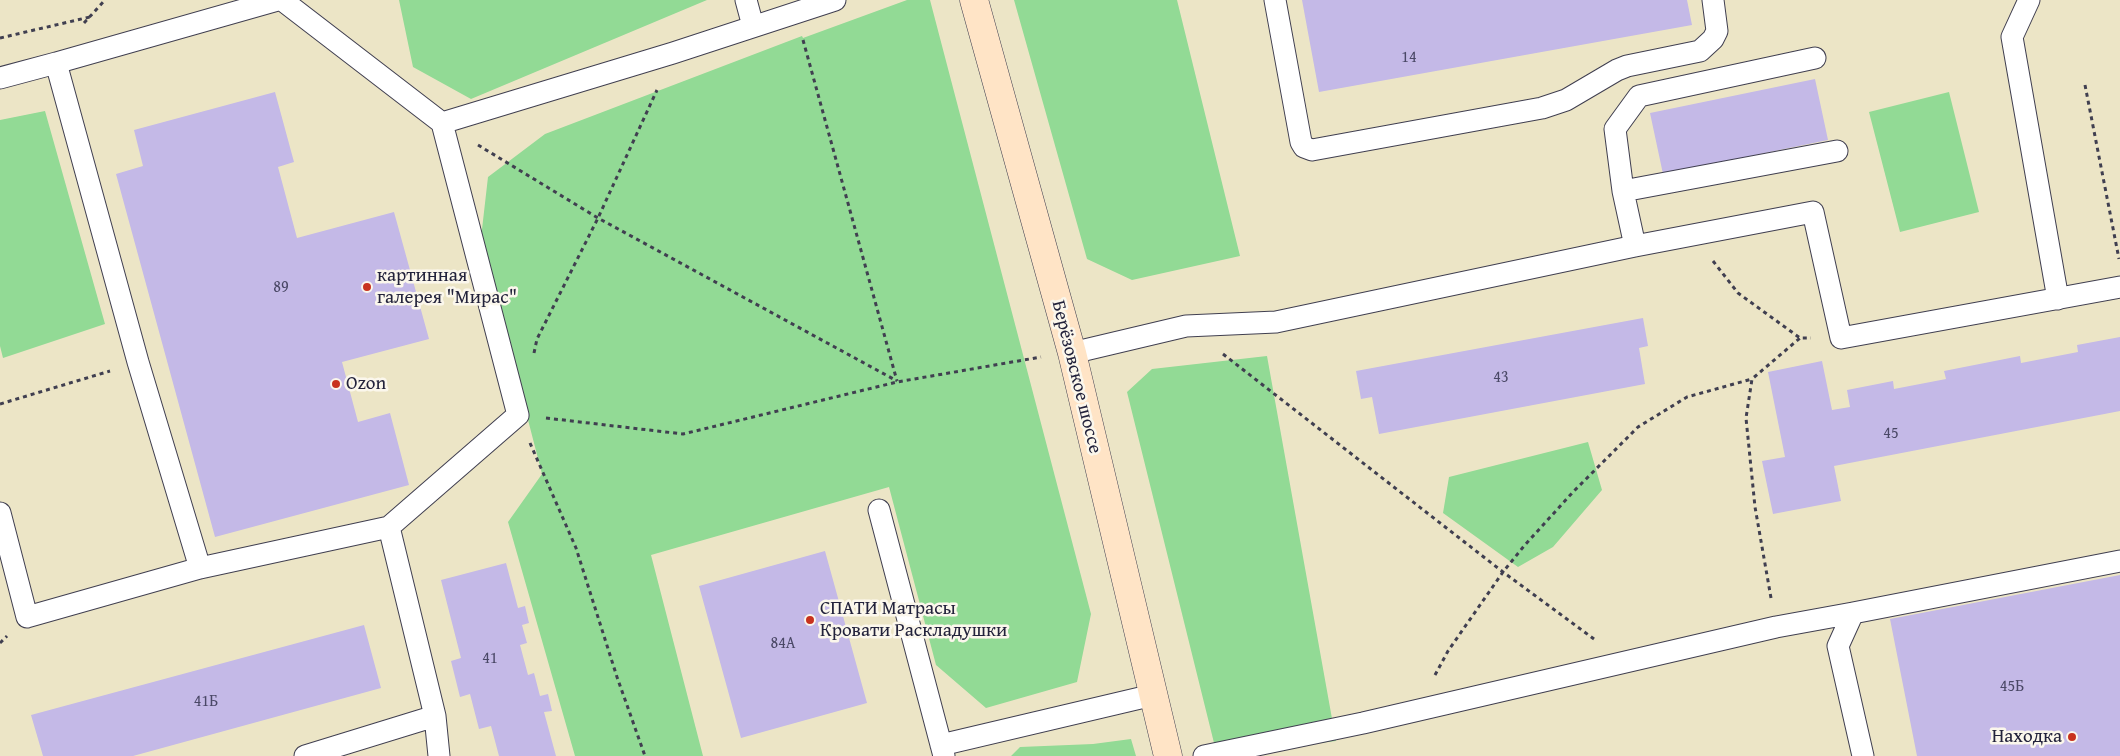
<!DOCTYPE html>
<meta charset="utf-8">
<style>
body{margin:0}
canvas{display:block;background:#ece5c6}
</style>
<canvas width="2120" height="756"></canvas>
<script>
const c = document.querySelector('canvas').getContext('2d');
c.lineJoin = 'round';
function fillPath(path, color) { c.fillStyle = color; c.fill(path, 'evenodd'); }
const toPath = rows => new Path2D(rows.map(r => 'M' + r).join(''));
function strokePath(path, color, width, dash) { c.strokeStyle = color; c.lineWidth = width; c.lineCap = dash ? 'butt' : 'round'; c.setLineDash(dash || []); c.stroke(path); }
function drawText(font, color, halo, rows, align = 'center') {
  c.font = font + ' "Gentium Book Plus",serif'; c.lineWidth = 5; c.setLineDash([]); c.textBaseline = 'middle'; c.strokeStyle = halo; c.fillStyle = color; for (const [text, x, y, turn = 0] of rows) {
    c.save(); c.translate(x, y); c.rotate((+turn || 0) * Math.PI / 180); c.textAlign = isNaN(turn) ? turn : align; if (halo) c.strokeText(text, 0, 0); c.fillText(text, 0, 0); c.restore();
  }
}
fillPath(toPath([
 [399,0,707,0,471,99,413,67],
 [907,0,930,0,1091,614,1077,682,986,708,936,665,889,487,651,555,703,756,575,756,508,522,542,474,481,238,488,177,545,134,802,36,803,38],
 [1014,0,1177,0,1240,256,1132,280,1087,259],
 [1949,92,1979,212,1900,232,1869,112],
 [45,111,105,324,3,358,0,346,0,120],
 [1267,356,1336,741,1217,755,1127,392,1152,369],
 [1588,442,1602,490,1553,547,1518,567,1443,513,1449,477],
 [1131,739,1136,756,1011,756,1020,747,1093,744]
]), '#92da95');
fillPath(toPath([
 [1302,0,1687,0,1692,25,1319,92],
 [1815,79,1828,140,1663,174,1650,113],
 [275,92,294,162,278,167,297,238,394,212,429,339,342,362,358,422,390,413,409,485,215,537,116,174,143,166,134,130],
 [1643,318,1648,346,1639,348,1645,384,1379,434,1372,397,1361,399,1356,371],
 [2120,337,2120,411,1834,466,1841,501,1773,514,1762,461,1785,457,1768,372,1822,361,1832,410,1850,407,1847,390,1893,381,1894,389,1946,379,1944,371,2020,356,2021,363,2078,352,2077,345],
 [825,551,867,703,741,738,699,586],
 [506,563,518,608,525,606,529,623,522,625,527,643,520,645,528,675,534,673,540,696,548,694,552,711,544,712,556,756,499,756,491,726,479,729,470,694,460,697,451,661,461,658,441,580],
 [2120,575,2120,756,1917,756,1890,619],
 [364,625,381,688,133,756,43,756,31,715]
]), '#c4b9e7');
const service = toPath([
 [282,0,442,123],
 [746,0,753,26],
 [1275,0,1301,142,1304,147,1312,150,1542,108,1566,100,1617,70,1627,66,1700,51,1713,39,1717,31,1713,0],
 [2029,0,2012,37,2058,299],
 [56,63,278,0],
 [0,78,56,63,138,362,200,568],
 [1623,191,1837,151],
 [1635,246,1623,191,1615,129,1639,96,1815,58],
 [1072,353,1186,326,1276,322,1635,246,1813,212,1841,338,2120,287],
 [879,510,944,756],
 [0,513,27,617,200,568,389,527,518,415,442,123,673,53,835,0],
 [389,527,435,716,439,756],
 [941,745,1153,695],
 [305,756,435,716],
 [1204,756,1363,723,1776,627,1853,613],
 [1863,756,1838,646,1853,613,2120,561]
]);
const secondary = toPath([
 [974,0,1072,353,1168,756]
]);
strokePath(service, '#403f50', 23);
strokePath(secondary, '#403f50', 29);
strokePath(toPath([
 [84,23,105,0],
 [0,38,90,17],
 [803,40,897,381],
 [2085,85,2119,259],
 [478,145,598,218,897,381],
 [1713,261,1738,293,1800,338,1811,338],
 [534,353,537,339,598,218,657,90],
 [1223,354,1503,572,1594,639],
 [0,404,110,371],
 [546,418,683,434,897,382,1041,357],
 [530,443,576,548,617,677,645,756],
 [1771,598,1755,507,1746,418,1752,379,1800,338],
 [0,643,7,636],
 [1435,675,1448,651,1503,572,1524,546,1573,492,1638,427,1687,397,1752,379]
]), '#403f50', 3, [4, 4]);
strokePath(service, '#fff', 21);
strokePath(secondary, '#ffe4c6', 28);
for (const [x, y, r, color] of [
 [367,287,5,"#c8321e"],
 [336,384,5,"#c8321e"],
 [810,620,5,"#c8321e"],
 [2072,737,5,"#c8321e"]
]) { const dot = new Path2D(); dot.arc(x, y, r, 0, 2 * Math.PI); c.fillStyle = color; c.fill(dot); strokePath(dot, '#fbf7ec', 2); }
drawText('16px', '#4a4866', null, [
 ["14",1409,58],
 ["89",281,288],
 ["43",1501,378],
 ["45",1891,434],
 ["84А",783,644],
 ["41",490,659],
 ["45Б",2012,687],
 ["41Б",206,702]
]);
drawText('19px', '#22223b', '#fbf7ec', [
 ["картинная",377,276],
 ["галерея \"Мирас\"",377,298],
 ["Ozon",346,384],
 ["СПАТИ Матрасы",820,609],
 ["Кровати Раскладушки",820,631],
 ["Находка",2062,737,"right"]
], 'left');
drawText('19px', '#22223b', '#fbf7ec', [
 ["Берёзовское шоссе",1076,377,76]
]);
</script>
